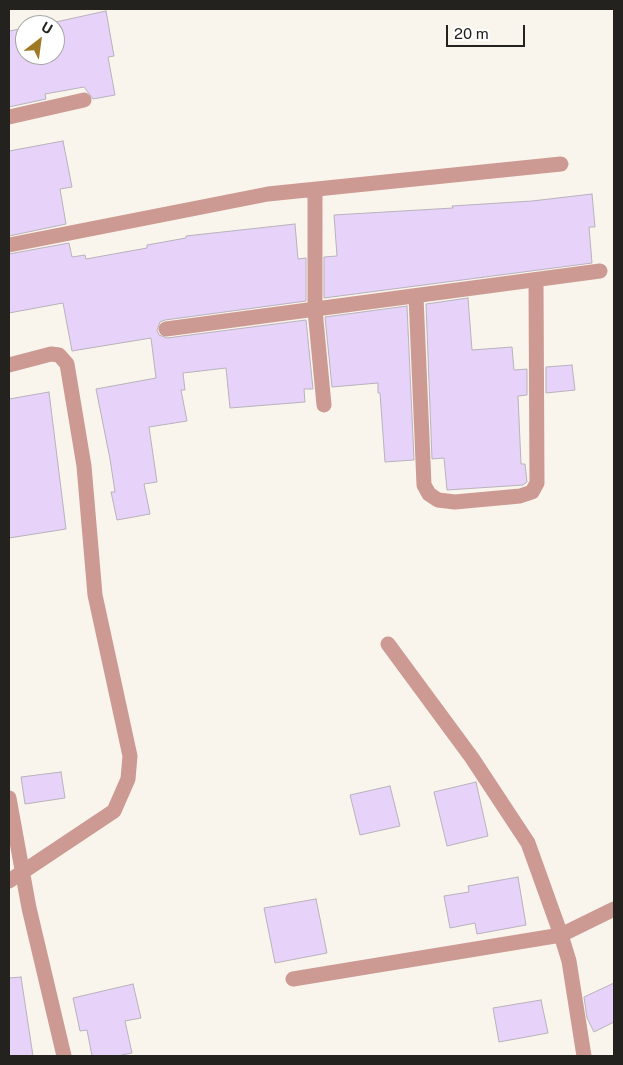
<!DOCTYPE html>
<style>
body{margin:0}
#map{position:relative;width:623px;height:1065px;overflow:hidden;background:#faf5ec;font-family:"Public Sans",sans-serif}
canvas{display:block}
.frame{position:absolute;inset:0;border:10px solid #23221e;pointer-events:none}
.north{position:absolute;left:15px;top:15px;width:50px;height:50px;box-sizing:border-box;background:#fff;border:1px solid #a7a7a5;border-radius:50%;rotate:30deg;font-size:14px;font-weight:700;line-height:20px;text-align:center;color:#23221e}
.north::after{content:'';display:block;margin:auto;width:18px;height:22px;background:#a07926;clip-path:polygon(50% 0,100% 100%,50% 72%,0 100%)}
.scale{position:absolute;left:446px;top:25px;width:79px;height:22px;box-sizing:border-box;border:2px solid #23221e;border-top:0;padding-left:6px;font-size:15px;line-height:18px;white-space:nowrap;color:#23221e;-webkit-text-stroke:4px #fff;paint-order:stroke}
</style>
<div id="map">
<canvas width="623" height="1065"></canvas>
<div class="frame"></div>
<div class="north">U</div>
<div class="scale">20 m</div>
</div>
<script>
const c = document.querySelector('canvas').getContext('2d');
c.lineJoin = 'round';
function fillPath(path, color) { c.fillStyle = color; c.fill(path, 'evenodd'); }
const toPath = rows => new Path2D(rows.map(r => 'M' + r).join(''));
function strokePath(path, color, width, dash) { c.strokeStyle = color; c.lineWidth = width; c.lineCap = dash ? 'butt' : 'round'; c.setLineDash(dash || []); c.stroke(path); }
const building = toPath([
 [106,11,114,56,108,57,115,95,93,99,84,87,45,94,46,99,9,107,9,31,25,28,25,55,55,55,55,25,42,25,106,11],
 [63,141,72,187,60,189,66,224,9,236,9,151,63,141],
 [592,194,595,227,589,227,592,263,324,298,324,257,337,256,334,215,453,208,452,206,532,201,592,194],
 [295,224,298,259,306,258,306,301,165,320,160,322,157,330,159,335,167,338,306,320,313,389,304,389,305,402,230,408,226,368,183,373,185,390,181,390,187,421,149,427,157,482,144,484,150,514,117,520,111,492,115,492,110,459,96,389,156,378,151,338,72,351,63,303,9,313,9,254,69,243,72,257,85,255,86,259,147,248,147,245,186,238,186,236,295,224],
 [468,298,472,350,512,347,514,370,527,369,527,395,518,396,521,464,525,464,527,482,523,485,447,490,444,458,432,459,426,304,468,298],
 [407,306,414,460,385,462,380,393,378,393,378,383,332,387,325,317,407,306],
 [572,365,575,390,546,393,546,367,572,365],
 [49,392,66,529,9,538,9,399,49,392],
 [61,772,65,798,25,804,21,777,61,772],
 [476,782,488,836,447,846,434,792,476,782],
 [390,786,400,826,360,835,350,795,390,786],
 [518,877,526,925,477,934,475,923,450,928,444,896,469,892,468,886,518,877],
 [316,899,327,953,275,963,264,908,316,899],
 [21,977,33,1056,9,1056,9,978,21,977],
 [614,983,614,1022,594,1032,587,1018,584,997,614,983],
 [133,984,141,1018,125,1021,132,1053,117,1056,92,1056,87,1030,80,1031,73,998,133,984],
 [541,1000,548,1033,499,1042,493,1008,541,1000]
]);
fillPath(building, '#e7d2fa');
strokePath(building, '#b7b2bb', 1);
strokePath(toPath([
 [9,117,84,100],
 [315,190,315,310,324,405],
 [9,245,268,194,561,164],
 [416,296,424,485,429,494,438,500,455,502,520,496,532,492,537,483,536,280],
 [166,329,600,271],
 [9,365,51,354,59,355,67,364,84,466,95,595,130,756,128,779,114,811,9,881],
 [9,798,29,908,64,1056],
 [293,979,561,935,528,843,472,758,388,644],
 [584,1056,569,961,561,935,614,909]
]), '#cc9a93', 15);
</script>
